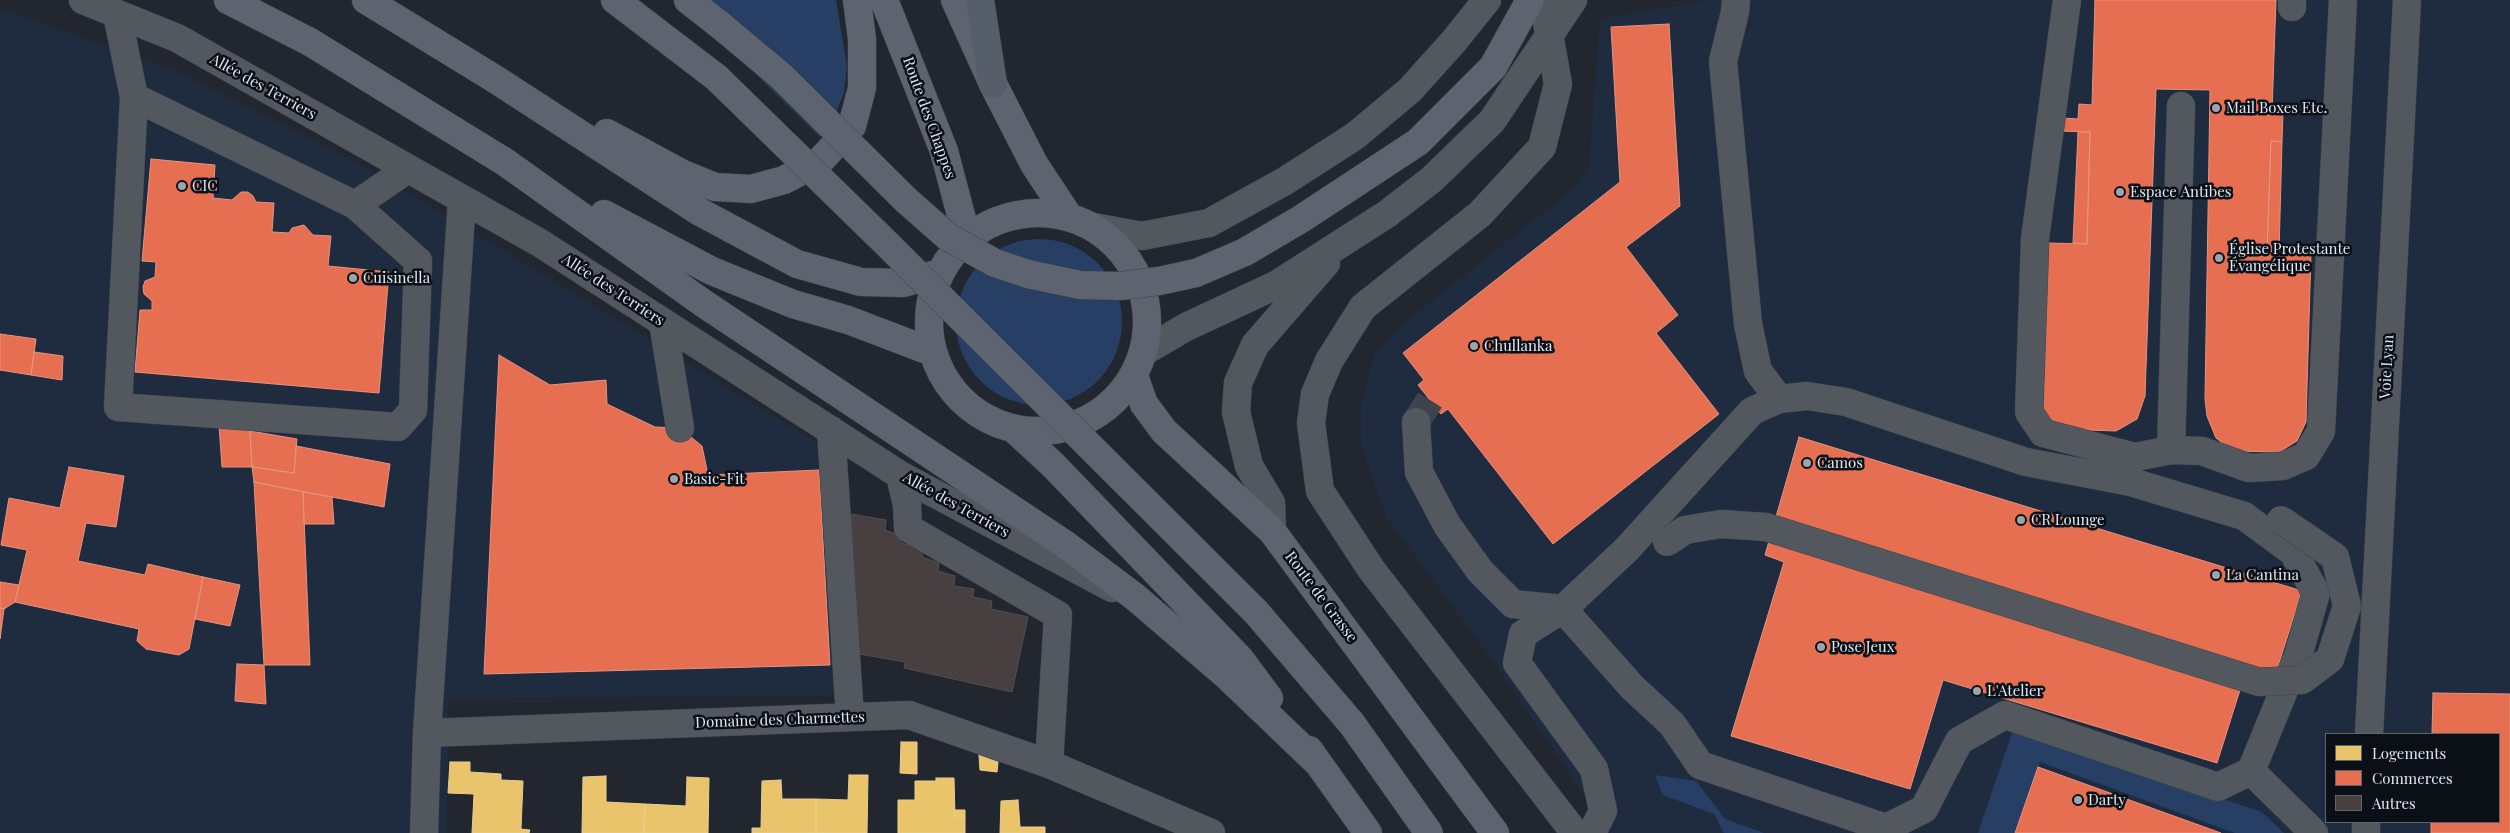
<!DOCTYPE html>
<meta charset="utf-8">
<style>
body{margin:0}
#map{position:relative;width:2510px;height:833px;overflow:hidden;background:#22272f;font-family:"Playfair Display",serif}
canvas{display:block}
.legend{position:absolute;left:2325px;top:733px;width:175px;height:90px;box-sizing:border-box;background:#0b0f16;border:1px solid #60666e;margin:0;padding:6px 9px;list-style:none;font-size:15px;color:#e0e8f2}
.legend li{display:flex;align-items:center;gap:10px;height:25px}
.legend b{width:25px;border:1px solid #60666e}
</style>
<div id="map">
<canvas width="2510" height="833"></canvas>
<ul class="legend">
<li><b style="height:14px;background:#e9c46a"></b>Logements</li>
<li><b style="height:14px;background:#e76f51"></b>Commerces</li>
<li><b style="height:14px;background:#483f41"></b>Autres</li>
</ul>
</div>
<script>
const c = document.querySelector('canvas').getContext('2d');
c.lineJoin = 'round';
function fillPath(path, color) { c.fillStyle = color; c.fill(path, 'evenodd'); }
const toPath = rows => new Path2D(rows.map(r => 'M' + r).join(''));
function strokePath(path, color, width, dash) { c.strokeStyle = color; c.lineWidth = width; c.lineCap = dash ? 'butt' : 'round'; c.setLineDash(dash || []); c.stroke(path); }
function drawText(font, color, halo, rows, align = 'center') {
  c.font = font + ' "Playfair Display",serif'; c.lineWidth = 5; c.setLineDash([]); c.textBaseline = 'middle'; c.strokeStyle = halo; c.fillStyle = color; for (const [text, x, y, turn = 0] of rows) {
    c.save(); c.translate(x, y); c.rotate((+turn || 0) * Math.PI / 180); c.textAlign = isNaN(turn) ? turn : align; if (halo) c.strokeText(text, 0, 0); c.fillText(text, 0, 0); c.restore();
  }
}
fillPath(toPath([
 [1709,0,2510,0,2510,833,1610,833,1488,654,1386,517,1361,445,1361,405,1374,356,1398,328,1573,189,1589,166,1600,19],
 [2326,734,2499,734,2499,822,2326,822],
 [0,9,174,70,355,161,638,332,846,461,857,695,449,699,446,833,0,833]
]), '#1f2c3f');
fillPath(toPath([
 [680,0,836,0,847,66,844,93,836,112,820,137],
 '956 322a83 83 0 1 1 166 0a83 83 0 1 1-166 0Z',
 [2013,730,2262,812,2284,833,2235,833,2040,762,2014,833,1978,833],
 [1655,775,1696,781,1725,819,1764,833,1724,833,1714,814,1663,795]
]), '#273f64');
const homes = toPath([
 [901,742,917,742,917,774,900,773,901,742],
 [979,755,998,762,997,772,980,770,979,755],
 [450,762,470,762,470,772,501,774,501,780,523,781,521,829,530,830,529,833,472,833,474,794,448,793,450,762],
 [849,775,868,775,867,833,816,833,816,799,848,800,849,775],
 [606,776,606,802,645,804,644,833,582,833,583,777,606,776],
 [687,777,709,778,708,833,644,833,645,804,686,806,687,777],
 [936,778,954,778,955,816,965,816,965,833,898,833,898,800,915,800,915,781,936,781,936,778],
 [781,780,782,799,816,799,816,833,752,833,752,828,761,828,762,781,781,780],
 [1018,800,1020,827,1045,827,1045,833,1000,833,1001,801,1018,800],
 [955,810,965,810,965,816,955,816,955,810]
]);
fillPath(homes, '#e9c46a');
strokePath(homes, '#e6cf93', 1);
const shops = toPath([
 [2095,0,2276,0,2272,112,2283,112,2282,142,2271,141,2267,251,2311,253,2306,422,2297,441,2279,452,2233,451,2216,438,2207,416,2205,399,2210,90,2156,89,2145,396,2137,419,2116,431,2061,429,2045,416,2042,389,2047,243,2087,244,2090,132,2061,131,2062,118,2078,119,2079,104,2092,105,2095,0],
 [1669,24,1680,206,1626,247,1678,315,1656,333,1719,414,1553,544,1448,409,1441,414,1418,385,1424,380,1403,353,1620,182,1611,27,1669,24],
 [2078,132,2090,132,2087,244,2073,243,2078,132],
 [2271,141,2282,142,2279,252,2267,251,2271,141],
 [151,159,215,165,213,198,232,200,241,192,248,192,253,196,256,202,274,203,272,232,289,233,292,228,304,225,313,235,331,236,328,266,389,272,379,393,135,372,140,310,152,310,152,301,144,294,143,287,145,281,155,277,156,262,142,261,151,159],
 [0,334,36,339,31,375,0,370,0,334],
 [34,352,63,356,62,380,31,375,34,352],
 [499,355,550,385,606,380,607,404,655,427,680,428,702,446,708,475,819,470,830,665,484,674,499,355],
 [219,425,250,431,252,467,222,467,219,425],
 [250,431,297,439,294,473,252,467,250,431],
 [1799,437,2302,591,2273,682,2245,674,2217,763,1943,680,1910,789,1731,736,1784,562,1765,555,1799,437],
 [296,446,390,464,384,507,254,482,252,467,294,473,296,446],
 [69,467,124,476,116,527,86,523,78,561,145,575,148,564,203,577,189,649,179,655,146,649,137,641,139,629,15,602,27,550,1,545,9,498,60,508,69,467],
 [254,482,303,492,310,665,264,665,254,482],
 [303,492,332,497,334,524,304,524,303,492],
 [203,577,240,585,230,626,195,619,203,577],
 [0,582,19,585,15,602,4,609,0,608,0,582],
 [0,608,4,609,0,639,0,608],
 [237,664,264,665,266,704,235,701,237,664],
 [2433,693,2510,694,2510,833,2431,833,2431,822,2499,822,2499,734,2432,734,2433,693],
 [2038,767,2221,833,2015,833,2038,767]
]);
fillPath(shops, '#e76f51');
strokePath(shops, '#e59381', 1);
const building = toPath([
 [851,514,886,520,885,530,902,536,901,543,924,549,922,557,939,563,938,571,955,576,954,586,974,589,973,597,992,601,991,609,1028,617,1012,692,904,668,905,662,859,654,851,514]
]);
fillPath(building, '#483f41');
strokePath(building, '#504e50', 1);
strokePath(toPath([
 [1416,422,1430,400]
]), '#3e444c', 28, [28, 14]);
const minor = toPath([
 [83,0,177,38,540,243,900,475,1112,588],
 [1543,0,1558,84,1542,147,1480,214,1363,307,1329,361,1315,394,1311,423,1320,491,1371,569,1575,833],
 [1736,0,1735,12,1723,61,1748,324,1758,371,1779,399],
 [2067,0,2035,239,2029,412,2043,433,2135,457,2171,450,2202,451,2249,468,2283,466,2306,456,2321,431,2343,0],
 [2292,7,2292,0],
 [117,14,134,97,355,205,408,169],
 [134,97,118,407,398,427,413,410,418,261,355,205],
 [1094,227,1142,236,1209,223,1285,181,1355,136,1410,90,1454,41,1487,0],
 [663,322,680,428],
 [1145,351,1186,327,1276,285,1387,214,1431,180,1492,121,1573,0],
 [1807,396,1846,402,2026,462,2131,482,2244,516,2293,552,2316,593,2298,656,2251,771,2218,787,2005,715,1959,741,1924,809,1886,828,1700,765,1672,724,1632,687,1563,609,1627,549,1752,411,1779,399,1807,396],
 [1416,422,1419,472,1447,525,1480,571,1513,604,1563,609],
 [831,430,850,717],
 [2171,450,2181,106],
 [900,475,907,505,908,528,1058,615,1049,764],
 [1272,531,1271,503,1249,466,1236,412,1238,383,1255,345,1326,263],
 [1563,609,1523,634,1517,663,1594,769,1603,811,1592,833],
 [427,733,462,199],
 [2369,734,2407,0],
 [2251,771,2314,833],
 [424,833,427,733,909,715,1049,764,1211,833],
 [2366,833,2366,822]
]);
const major = toPath([
 [228,0,310,42,505,162,703,303,1066,545,1135,597,1227,676,1319,764],
 [366,0,495,79,700,212,797,264,861,282,903,283,940,273],
 [615,0,717,78],
 [688,0,720,25],
 [884,0,944,151,967,238],
 [955,0,993,84,1034,164,1069,217],
 [1493,67,1530,0],
 [607,133,683,174,715,187,751,189,784,180,820,161,852,126,862,88,862,39,857,0],
 '929 322a109 109 0 1 1 218 0a109 109 0 1 1-218 0Z',
 [604,214,712,271,793,304,848,320,932,352],
 [1134,376,1144,404,1164,431,1272,531,1495,833],
 [1014,429,1053,465,1240,659,1269,698],
 [1309,750,1368,833]
]);
const highway = toPath([
 [980,0,993,84]
]);
strokePath(minor, '#3e444b', 29);
strokePath(major, '#3e444b', 29);
strokePath(highway, '#3e444b', 29);
strokePath(minor, '#52585e', 28);
strokePath(major, '#5e646f', 28);
strokePath(highway, '#565e69', 28);
const minorBridge = toPath([
 [1667,542,1685,530,1721,524,1766,527,2259,682,2302,680,2330,659,2347,606,2335,557,2281,520]
]);
const majorBridge = toPath([
 [720,25,781,76,906,200,948,237,995,263,1028,274,1080,285,1121,286,1159,281,1196,273,1245,252,1301,219,1418,142,1493,67],
 [717,78,888,245,1256,612,1352,724,1429,833]
]);
strokePath(minorBridge, '#3e444b', 29, []);
strokePath(majorBridge, '#3e444b', 29, []);
strokePath(minorBridge, '#52585e', 28);
strokePath(majorBridge, '#5e646f', 28);
for (const [x, y, r, color] of [
 [2216,108,5,"#9ea4ae"],
 [182,186,5,"#9ea4ae"],
 [2120,192,5,"#9ea4ae"],
 [2219,258,5,"#9ea4ae"],
 [353,278,5,"#9ea4ae"],
 [1474,346,5,"#9ea4ae"],
 [1807,463,5,"#9ea4ae"],
 [674,479,5,"#9ea4ae"],
 [2021,520,5,"#9ea4ae"],
 [2216,575,5,"#9ea4ae"],
 [1821,647,5,"#9ea4ae"],
 [1977,691,5,"#9ea4ae"],
 [2078,800,5,"#9ea4ae"]
]) { const dot = new Path2D(); dot.arc(x, y, r, 0, 2 * Math.PI); c.fillStyle = color; c.fill(dot); strokePath(dot, '#0b0f16', 2); }
drawText('15px', '#e0e8f2', '#0b0f16', [
 ["Allée des Terriers",263,87,29],
 ["Route des Chappes",929,118,70],
 ["Allée des Terriers",613,290,33],
 ["Voie Lyan",2387,367,-87],
 ["Allée des Terriers",956,505,29],
 ["Route de Grasse",1321,597,53],
 ["Domaine des Charmettes",780,720,-2]
]);
drawText('15px', '#e0e8f2', '#0b0f16', [
 ["Mail Boxes Etc.",2226,108],
 ["CIC",192,186],
 ["Espace Antibes",2130,192],
 ["Église Protestante",2229,249],
 ["Évangélique",2229,266],
 ["Cuisinella",363,278],
 ["Chullanka",1484,346],
 ["Camos",1817,463],
 ["Basic-Fit",684,479],
 ["CR Lounge",2031,520],
 ["La Cantina",2226,575],
 ["Pose Jeux",1831,647],
 ["L'Atelier",1987,691],
 ["Darty",2088,800]
], 'left');
</script>
